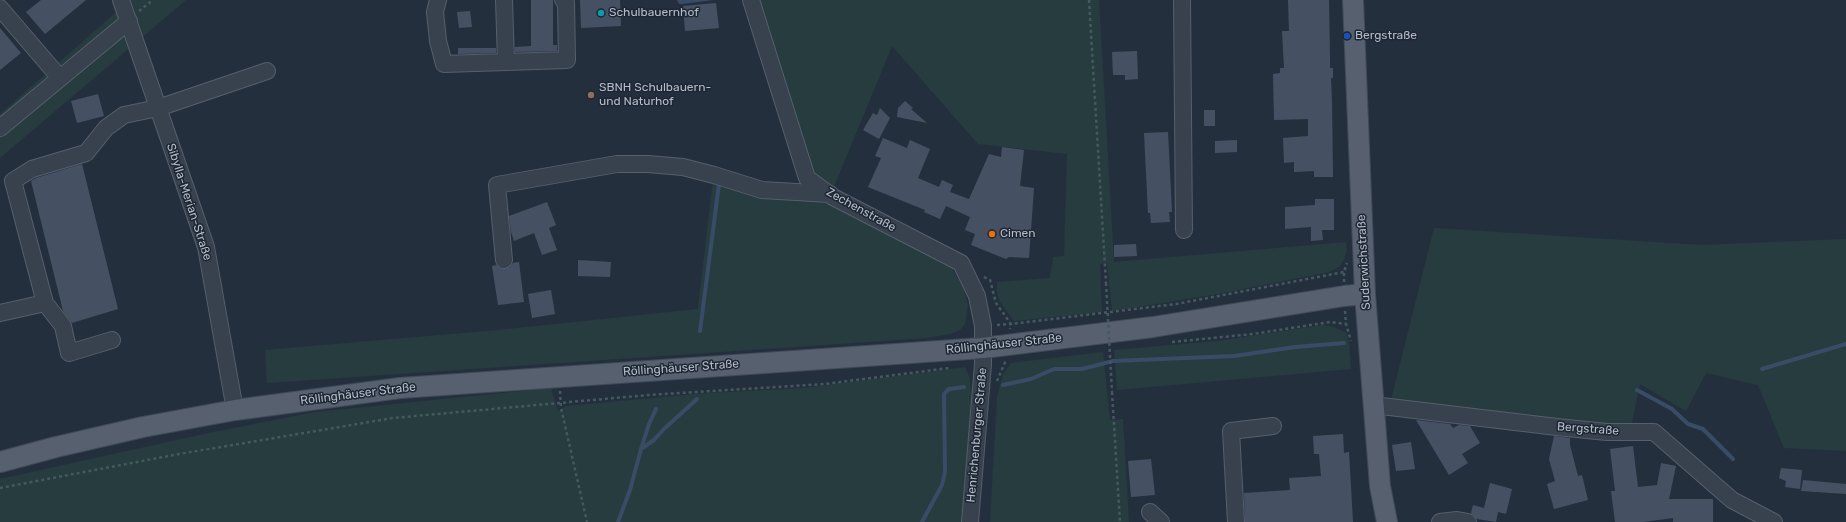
<!DOCTYPE html>
<meta charset="utf-8">
<style>
body{margin:0}
canvas{display:block;background:#242f3e}
</style>
<canvas width="1846" height="522"></canvas>
<script>
const c = document.querySelector('canvas').getContext('2d');
c.lineJoin = 'round';
function fillPath(path, color) { c.fillStyle = color; c.fill(path, 'evenodd'); }
const toPath = rows => new Path2D(rows.map(r => 'M' + r).join(''));
function strokePath(path, color, width, dash) { c.strokeStyle = color; c.lineWidth = width; c.lineCap = dash ? 'butt' : 'round'; c.setLineDash(dash || []); c.stroke(path); }
function drawText(font, color, halo, rows, align = 'center') {
  c.font = font + ' Rubik,sans-serif'; c.lineWidth = 3; c.setLineDash([]); c.textBaseline = 'middle'; c.strokeStyle = halo; c.fillStyle = color; for (const [text, x, y, turn = 0] of rows) {
    c.save(); c.translate(x, y); c.rotate((+turn || 0) * Math.PI / 180); c.textAlign = isNaN(turn) ? turn : align; if (halo) c.strokeText(text, 0, 0); c.fillText(text, 0, 0); c.restore();
  }
}
fillPath(toPath([
 [130,0,186,0,0,158,0,114],
 [751,0,1099,0,1114,262,1346,242,1347,251,1344,260,1339,267,1329,272,1218,294,1112,311,1107,263,1100,264,1102,312,1014,321,1000,302,997,292,997,282,1050,278,1053,257,1064,256,1067,154,978,144,892,46,831,194,807,178],
 [713,179,817,197,931,252,952,268,964,289,968,306,965,324,960,330,950,334,926,338,267,383,265,350,498,330,698,309],
 [1434,228,1702,245,1846,239,1846,451,1784,448,1758,385,1706,373,1686,411,1640,384,1631,427,1391,400],
 [1323,325,1334,327,1346,333,1349,342,1351,369,1117,390,1114,350,1218,341],
 [1103,352,1110,420,1123,419,1129,522,990,522,997,397,1003,374,1011,363],
 [965,367,970,378,971,392,970,439,963,522,0,522,0,479,204,434,315,412,551,388,558,411,566,406,707,393,804,388]
]), '#263c3f');
fillPath(toPath([
 [677,0,713,0,682,4,679,4]
]), '#394c67');
strokePath(toPath([
 [700,331,719,184],
 [1762,369,1846,344],
 [1003,385,1031,379,1054,369,1082,369,1113,361,1234,356,1295,347,1344,343],
 [1637,390,1672,409,1688,424,1703,429,1733,459],
 [641,449,649,424,656,409],
 [618,522,630,490,641,449,654,440,664,429,697,399],
 [922,522,942,485,945,472,944,394,949,389,964,387]
]), '#394c67', 4);
fillPath(toPath([
 [41,0,86,0,45,34,26,12],
 [531,0,553,0,553,45,557,45,557,51,515,52,515,47,531,46],
 [580,0,620,0,621,26,581,28],
 [1288,0,1329,0,1330,58,1330,68,1333,68,1333,78,1331,78,1332,101,1333,177,1314,177,1314,171,1294,172,1294,162,1284,163,1283,138,1308,136,1308,119,1274,120,1273,74,1280,73,1280,68,1284,68,1282,31,1289,31],
 [716,3,719,28,685,31,683,6],
 [470,11,472,27,459,28,457,12],
 [0,28,21,53,0,70],
 [458,48,496,48,496,53,458,54],
 [1137,51,1138,79,1125,80,1125,75,1113,75,1112,52],
 [98,94,104,116,77,123,71,101],
 [905,101,913,108,911,109,927,123,897,117,898,108],
 [880,108,890,118,879,139,863,130,873,113,877,115],
 [1204,110,1215,110,1215,126,1204,126],
 [1168,132,1172,212,1169,212,1170,222,1151,223,1150,213,1148,213,1144,133],
 [883,138,907,148,910,140,930,149,918,178,939,187,942,180,953,185,950,192,969,199,989,154,1001,157,1002,147,1024,150,1020,186,1034,188,1029,258,1009,257,1006,259,971,245,975,234,965,230,970,217,946,206,940,219,924,212,925,210,868,187,881,158,875,156],
 [1237,140,1237,152,1215,153,1215,141],
 [82,164,118,309,72,323,63,311,31,181,36,178],
 [1315,199,1334,199,1334,230,1322,230,1323,240,1311,241,1311,227,1285,229,1285,207,1315,205],
 [547,202,556,225,549,228,557,250,542,255,534,233,514,241,511,232,509,216],
 [1136,244,1137,256,1114,257,1114,245],
 [578,260,611,262,610,277,578,276],
 [519,262,524,302,498,305,492,266,496,265,500,268,505,269,510,267,513,263],
 [551,290,555,314,532,318,528,294],
 [1416,420,1450,424,1453,428,1459,425,1470,426,1480,443,1462,454,1468,463,1449,475],
 [1343,434,1344,453,1349,452,1353,522,1245,522,1244,493,1290,490,1289,478,1321,476,1319,454,1314,454,1313,436],
 [1554,436,1570,438,1570,445,1578,476,1582,475,1588,500,1554,509,1547,484,1555,481,1549,459],
 [1411,442,1415,469,1396,471,1392,445],
 [1633,446,1638,487,1657,485,1661,463,1676,466,1669,499,1713,499,1713,522,1673,522,1673,518,1643,522,1615,522,1611,491,1615,491,1610,449],
 [1151,459,1155,495,1131,497,1128,461],
 [1781,468,1802,470,1800,489,1785,487,1786,481,1779,478],
 [1803,480,1846,484,1846,494,1801,491],
 [1490,483,1512,489,1506,514,1498,512,1496,522,1477,519,1471,513,1473,505,1484,508]
]), '#455162');
const minor = toPath([
 [121,0,206,247,235,410],
 [438,0,435,12,438,41,444,64,506,62],
 [504,0,506,62,567,60,566,3,563,0],
 [751,0,807,178,833,197,961,263,977,296,983,326,983,364,970,522],
 [1182,0,1184,230],
 [0,8,60,78],
 [0,128,129,21],
 [504,260,497,185,617,164,648,164,683,167,714,175,762,190,830,194],
 [45,303,63,326,69,353,112,340],
 [0,313,45,303,13,181,32,169,86,153,106,128,124,115,158,108,267,71],
 [1373,405,1557,427,1607,432,1654,432,1732,500,1774,522],
 [1150,512,1161,522],
 [1236,522,1231,431,1273,426],
 [1440,522,1457,520,1468,522]
]);
const major = toPath([
 [1353,0,1365,294,1380,486,1387,522],
 [0,462,56,447,143,427,235,410,400,388,983,348,1153,327,1344,296,1365,294]
]);
strokePath(minor, '#565f6c', 18);
strokePath(major, '#414a57', 22);
strokePath(toPath([
 [1089,0,1106,283],
 [139,11,153,0],
 [984,277,990,280,996,303,1011,324,1176,304,1344,272],
 [1344,282,1344,272,1347,263],
 [1345,311,1346,324,1351,341],
 [997,325,1011,324,1010,329],
 [1172,342,1253,334,1330,322,1346,324],
 [997,381,1006,360],
 [560,391,561,408,587,522],
 [1112,392,1120,522],
 [0,488,179,454,393,418,648,395,825,384,949,368]
]), '#44595c', 2.5, [3, 3]);
strokePath(minor, '#38414e', 16);
strokePath(major, '#56606e', 20);
strokePath(toPath([
 [1106,283,1112,392]
]), '#44595c', 2.5, [3, 3]);
for (const [x, y, r, color] of [
 [601,13,4,"#0f9aa8"],
 [1347,36,4,"#1a4fb4"],
 [591,95,4,"#8d6e63"],
 [992,234,4,"#e8710a"]
]) { const dot = new Path2D(); dot.arc(x, y, r, 0, 2 * Math.PI); c.fillStyle = color; c.fill(dot); strokePath(dot, '#1d2633', 1.5); }
drawText('12px', '#b4bcc9', '#1d2633', [
 ["Schulbauernhof",609,13],
 ["Bergstraße",1355,36],
 ["SBNH Schulbauern-",599,88],
 ["und Naturhof",599,102],
 ["Cimen",1000,234]
], 'left');
drawText('12px', '#b4bcc9', '#1d2633', [
 ["Sibylla-Merian-Straße",189,202,72],
 ["Zechenstraße",861,210,29],
 ["Suderwichstraße",1364,262,-93],
 ["Röllinghäuser Straße",1004,344,-6],
 ["Röllinghäuser Straße",681,368,-4],
 ["Röllinghäuser Straße",358,394,-7],
 ["Bergstraße",1588,429,4],
 ["Henrichenburger Straße",977,435,-85]
]);
</script>
